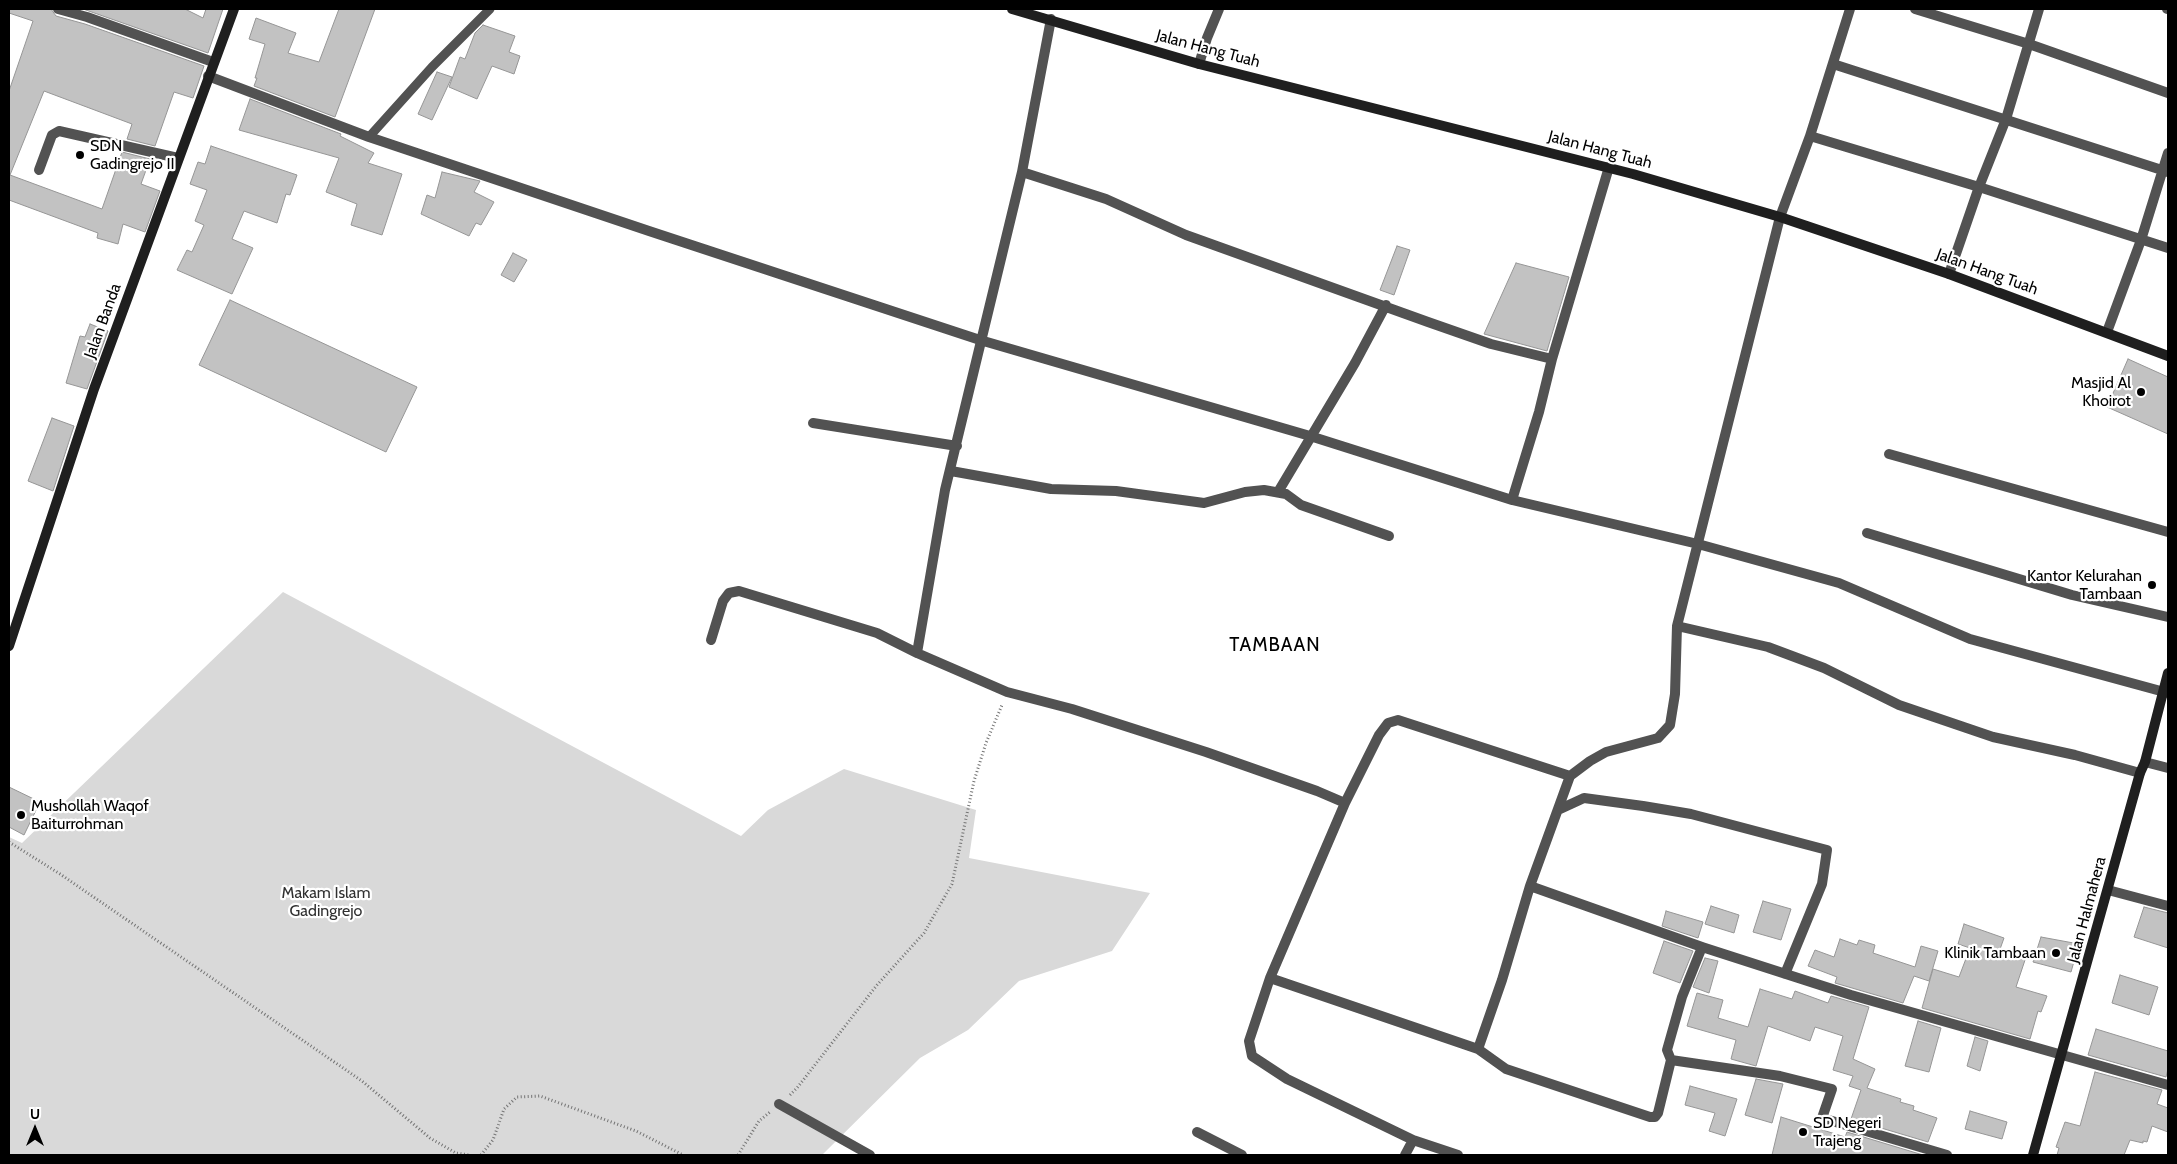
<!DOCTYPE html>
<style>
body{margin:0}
#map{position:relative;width:2177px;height:1164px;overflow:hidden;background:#fff;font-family:Cabin,sans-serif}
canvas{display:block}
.frame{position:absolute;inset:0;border:10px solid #000;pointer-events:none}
.north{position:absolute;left:10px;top:1104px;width:50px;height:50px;-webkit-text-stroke:4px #fff;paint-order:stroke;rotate:0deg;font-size:14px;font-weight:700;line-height:20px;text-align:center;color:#000}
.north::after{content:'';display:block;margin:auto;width:18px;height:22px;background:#000;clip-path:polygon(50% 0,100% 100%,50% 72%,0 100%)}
</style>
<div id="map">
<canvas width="2177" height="1164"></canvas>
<div class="frame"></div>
<div class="north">U</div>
</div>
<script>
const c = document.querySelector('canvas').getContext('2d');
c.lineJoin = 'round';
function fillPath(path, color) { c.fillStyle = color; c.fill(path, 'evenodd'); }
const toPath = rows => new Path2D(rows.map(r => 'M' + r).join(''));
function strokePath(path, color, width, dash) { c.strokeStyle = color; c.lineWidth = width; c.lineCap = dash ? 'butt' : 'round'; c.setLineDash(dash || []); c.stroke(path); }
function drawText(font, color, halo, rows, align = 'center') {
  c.font = font + ' Cabin,sans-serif'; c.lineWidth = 4.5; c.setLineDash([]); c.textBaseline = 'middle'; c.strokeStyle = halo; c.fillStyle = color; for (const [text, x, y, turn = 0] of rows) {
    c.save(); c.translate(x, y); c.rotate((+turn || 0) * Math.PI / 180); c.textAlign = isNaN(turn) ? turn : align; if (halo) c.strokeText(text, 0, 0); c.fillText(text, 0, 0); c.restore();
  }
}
fillPath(toPath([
 [283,592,741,836,768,810,844,769,976,810,969,858,1150,893,1112,951,1019,981,968,1030,920,1058,822,1155,9,1155,9,837,22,843]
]), '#d9d9d9');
const building = toPath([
 [9,9,51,9,56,16,85,24,204,66,193,98,174,92,155,146,127,139,132,124,44,91,10,175,102,209,122,152,150,159,141,184,160,191,145,232,123,224,118,244,97,238,98,233,9,200,9,91,33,21,9,13,9,9],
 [83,9,185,9,203,18,206,9,223,9,208,53,83,9],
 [339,9,375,9,335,117,254,86,257,78,255,78,265,44,249,39,256,18,296,33,288,53,319,62,339,9],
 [483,25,515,36,509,52,520,56,514,74,492,66,477,99,449,87,460,57,465,59,475,33,483,25],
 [437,72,452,77,432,120,418,114,437,72],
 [250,99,341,134,340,136,374,153,368,163,402,174,382,235,351,225,357,204,326,192,339,158,239,130,250,99],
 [211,146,297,175,290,195,286,194,277,223,244,211,232,239,253,248,232,294,177,270,187,250,192,252,204,225,195,221,207,190,190,184,198,162,205,164,211,146],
 [442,172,480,181,474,192,494,202,481,225,476,223,469,236,421,214,427,195,435,198,442,172],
 [1397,246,1410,250,1394,295,1380,290,1397,246],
 [513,253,527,260,514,282,501,275,513,253],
 [1516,263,1569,277,1547,351,1484,334,1516,263],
 [230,300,417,387,386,452,199,365,230,300],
 [90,324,108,331,87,389,66,383,80,336,85,337,90,324],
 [2128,359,2168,377,2168,434,2107,407,2128,359],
 [52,418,74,426,53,491,28,481,52,418],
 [9,787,40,802,24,835,9,827,9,787],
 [1763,901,1791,909,1781,940,1753,932,1763,901],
 [1711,906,1739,915,1734,933,1705,924,1711,906],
 [2144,907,2168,913,2168,948,2134,937,2144,907],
 [1666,911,1703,922,1698,938,1662,926,1666,911],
 [1964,924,2004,938,1999,952,2025,960,2016,987,2047,996,2041,1012,2038,1011,2030,1039,1922,1008,1933,969,1959,977,1970,948,1958,944,1964,924],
 [2041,937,2079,944,2071,972,2033,962,2041,937],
 [1840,939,1857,945,1859,940,1875,945,1873,953,1915,967,1921,946,1938,951,1929,981,1914,976,1903,1003,1835,983,1837,977,1808,966,1815,950,1834,957,1840,939],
 [1664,941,1693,951,1680,983,1653,973,1664,941],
 [1705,958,1718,961,1709,993,1693,987,1705,958],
 [2120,975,2158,987,2149,1015,2112,1003,2120,975],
 [1760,989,1792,999,1795,991,1828,1003,1831,996,1869,1007,1853,1059,1875,1069,1867,1088,1901,1099,1900,1102,1914,1106,1913,1110,1937,1118,1928,1142,1851,1119,1861,1090,1849,1086,1853,1076,1833,1070,1843,1036,1815,1027,1810,1041,1768,1026,1756,1066,1731,1059,1736,1040,1687,1026,1697,993,1723,1000,1718,1018,1748,1027,1760,989],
 [1918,1021,1941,1028,1929,1072,1905,1066,1918,1021],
 [2096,1029,2168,1051,2168,1069,2166,1077,2088,1055,2096,1029],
 [1975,1037,1988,1041,1980,1071,1967,1066,1975,1037],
 [2095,1072,2162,1090,2157,1104,2168,1108,2168,1132,2152,1126,2147,1142,2143,1141,2143,1143,2130,1140,2124,1155,2057,1155,2059,1148,2056,1147,2065,1122,2080,1126,2095,1072],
 [1756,1079,1783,1084,1772,1123,1745,1115,1756,1079],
 [1690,1086,1737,1099,1725,1136,1709,1131,1715,1113,1685,1105,1690,1086],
 [1970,1111,2007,1122,2002,1139,1965,1129,1970,1111],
 [1781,1117,1845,1137,1847,1132,1923,1155,1772,1155,1781,1117]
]);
fillPath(building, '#c2c2c2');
strokePath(building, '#969696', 1);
strokePath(toPath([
 [9,842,60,874,362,1081,430,1138,456,1153,469,1155],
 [790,1095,797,1088,877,985,924,933,952,884,974,781,986,743,1002,705],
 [481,1155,493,1140,504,1109,517,1097,540,1096,636,1131,683,1155],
 [738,1155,759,1121,770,1112]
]), '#747474', 3, [1, 2.5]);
strokePath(toPath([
 [369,137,432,67,490,9]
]), '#525252', 9);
strokePath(toPath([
 [58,9,87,17,213,62],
 [1915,9,2029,44,2168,93],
 [2167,9,2168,9],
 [1051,19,1022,172,945,490,917,653,1007,692,1072,709,1206,752,1317,791,1345,803],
 [1199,64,1207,38,1219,9],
 [1833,64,2168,172],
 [208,76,369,137,649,231,980,340,1310,436,1512,500,1698,544,1839,583,1970,639,2168,693],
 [1810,136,1979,187,2168,248],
 [39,170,52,135,59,131,178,158],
 [1022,172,1106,199,1186,235,1428,322,1491,344,1552,359,1609,167],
 [1949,274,1979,187,2006,119,2039,9],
 [2107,332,2141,240,2168,153],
 [813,423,957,446],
 [1889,454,2168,532],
 [951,471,1051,489,1116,491,1204,503,1245,492,1264,490,1286,494,1301,505,1389,536],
 [1278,492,1355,363,1386,305],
 [1512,500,1539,412,1552,359],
 [1867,533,2072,595,2168,617],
 [1677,626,1768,647,1824,668,1899,705,1993,737,2075,755,2140,773],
 [711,640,723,601,729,593,739,591,877,633,917,653],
 [2145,762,2168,768],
 [1558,810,1584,798,1643,806,1691,814,1827,850,1822,884,1785,974],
 [1530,886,1570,776,1590,761,1606,752,1658,738,1670,725,1675,694,1677,626,1780,217,1810,136,1850,9],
 [2108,890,2168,906],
 [1702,947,1682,997,1667,1050,1671,1060,1780,1076,1832,1089,1822,1118,1947,1155],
 [1270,978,1478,1049,1502,980,1530,886,1702,947,1851,995,2168,1085],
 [1478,1049,1506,1069,1650,1117,1655,1117,1658,1113,1671,1060],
 [779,1104,870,1155],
 [1197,1132,1242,1155],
 [1405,1155,1413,1140],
 [1458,1155,1413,1140,1287,1079,1252,1056,1249,1041,1270,978,1345,803,1379,735,1388,723,1398,720,1570,776]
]), '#525252', 10);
strokePath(toPath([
 [1012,9,1199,64,1633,174,1780,217,1949,274,2168,356],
 [9,646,94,389,234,9],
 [2033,1155,2140,773,2145,762,2168,673]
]), '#1f1f1f', 10);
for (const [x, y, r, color] of [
 [80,155,5,"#000"],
 [2141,392,5,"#000"],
 [2152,585,5,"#000"],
 [21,815,5,"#000"],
 [2056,953,5,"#000"],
 [1803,1132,5,"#000"]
]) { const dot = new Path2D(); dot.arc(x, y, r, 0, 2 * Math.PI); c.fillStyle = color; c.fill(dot); strokePath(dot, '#fff', 2); }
drawText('16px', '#000', '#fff', [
 ["Jalan Hang Tuah",1208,49,15],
 ["Jalan Hang Tuah",1600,150,15],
 ["Jalan Hang Tuah",1987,272,20],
 ["Jalan Banda",103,321,-70],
 ["Jalan Halmahera",2087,910,-75]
]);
drawText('16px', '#000', '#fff', [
 ["SDN",90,146],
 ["Gadingrejo II",90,164],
 ["Masjid Al",2131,383,"right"],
 ["Khoirot",2131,401,"right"],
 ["Kantor Kelurahan",2142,576,"right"],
 ["Tambaan",2142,594,"right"],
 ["Mushollah Waqof",31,806],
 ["Baiturrohman",31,824],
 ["Klinik Tambaan",2046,953,"right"],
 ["SD Negeri",1813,1123],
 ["Trajeng",1813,1141]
], 'left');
drawText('16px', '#303030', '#fff', [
 ["Makam Islam",326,893],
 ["Gadingrejo",326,911]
]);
c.letterSpacing = '1px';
drawText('19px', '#000', '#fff', [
 ["TAMBAAN",1275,645]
]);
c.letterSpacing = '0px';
</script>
